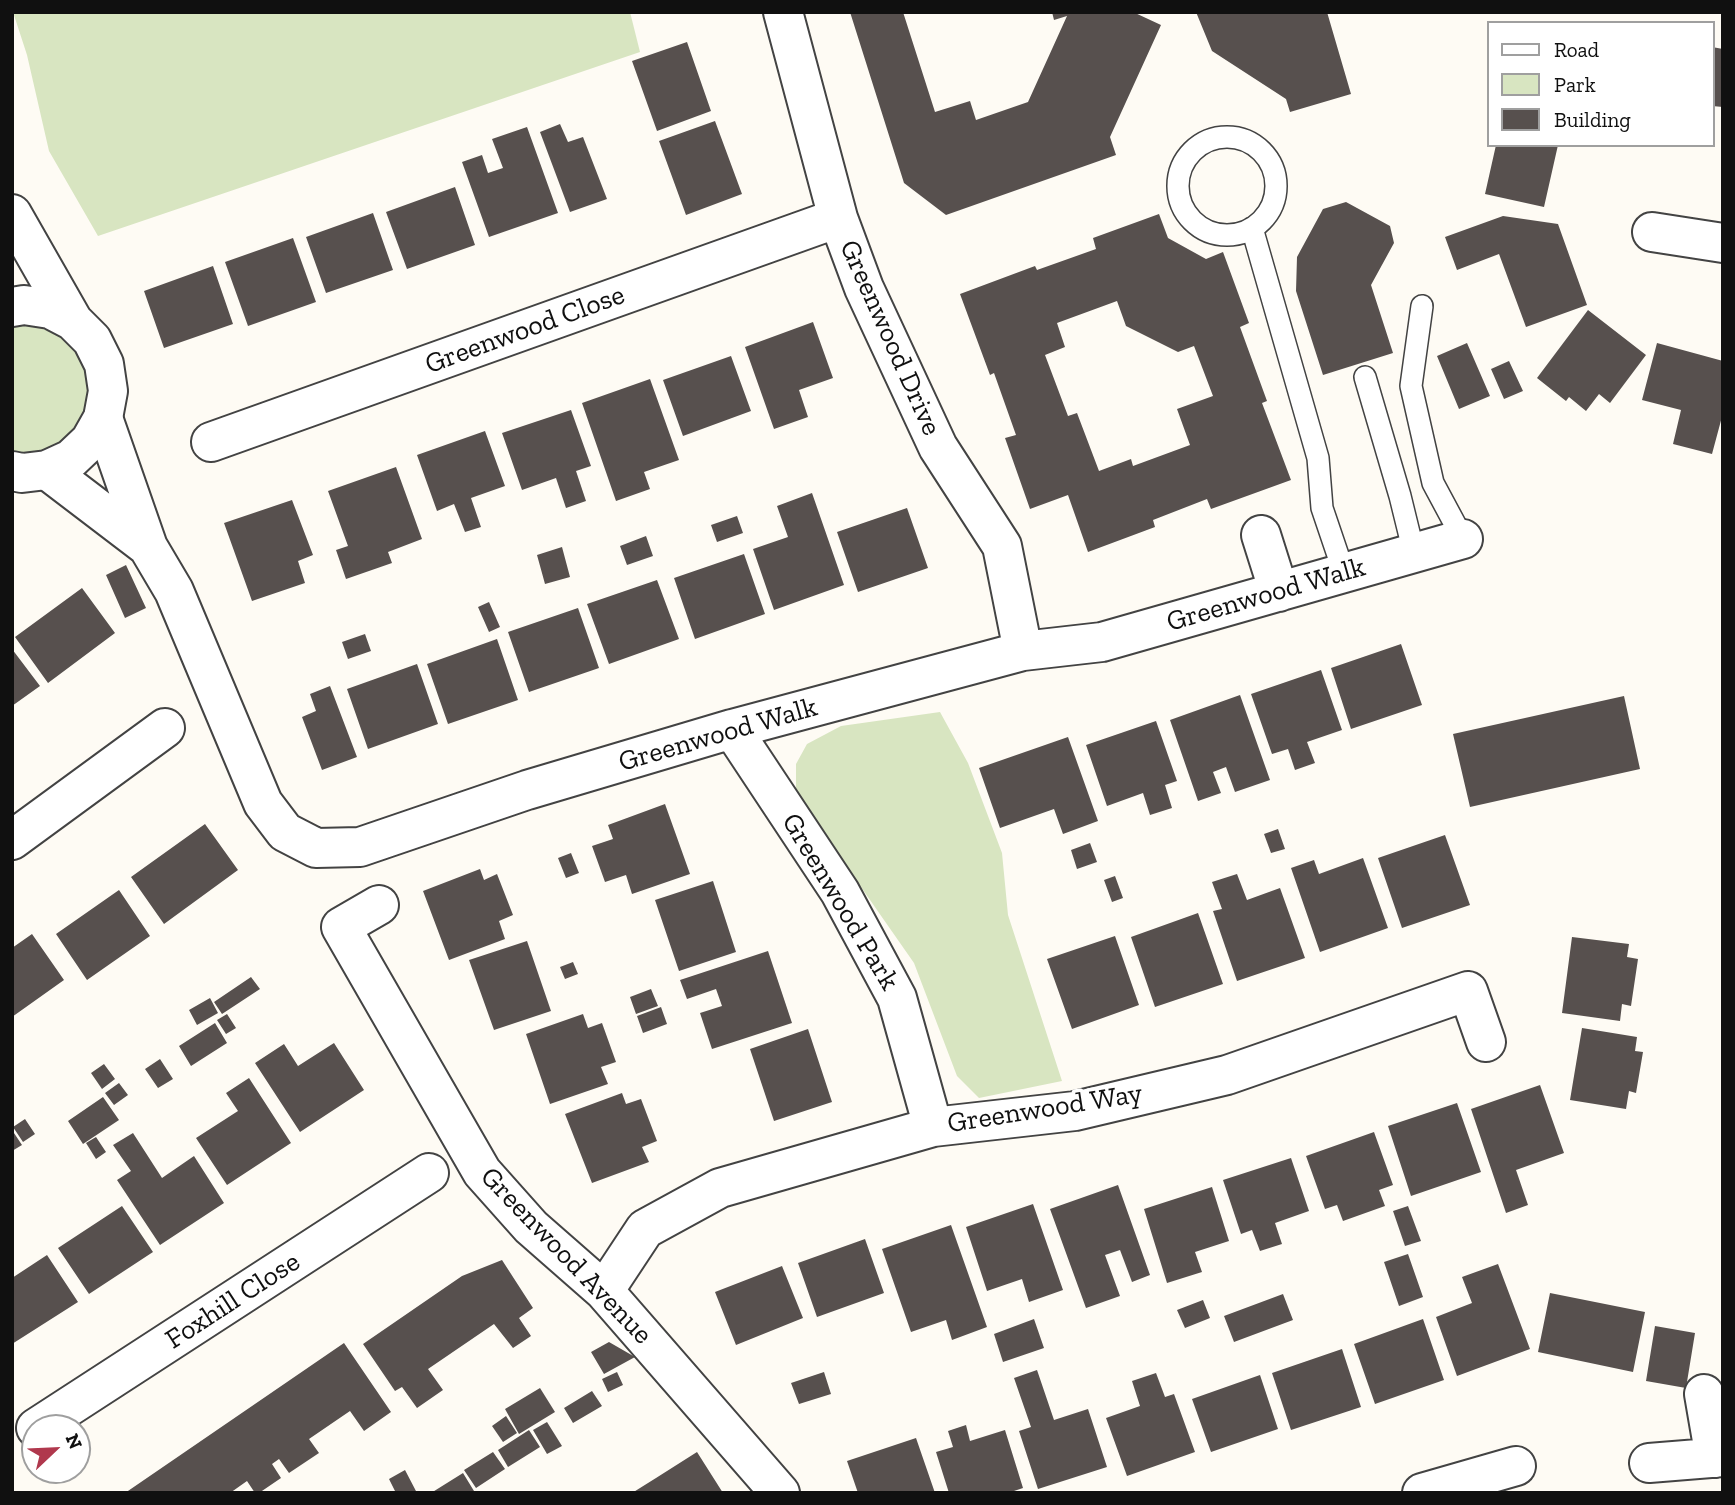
<!DOCTYPE html>
<style>
body{margin:0}
#map{position:relative;width:1735px;height:1505px;overflow:hidden;background:#fefbf4;font-family:"Zilla Slab",serif}
canvas{display:block}
.frame{position:absolute;inset:0;border:14px solid #101010;pointer-events:none}
.legend{position:absolute;left:1487px;top:21px;width:228px;height:126px;box-sizing:border-box;background:#fff;border:2px solid #9f9f9f;margin:0;padding:9px 12px;list-style:none;font-size:21px;color:#101010}
.legend li{display:flex;align-items:center;gap:14px;height:35px}
.legend b{width:35px;border:2px solid #9f9f9f}
.north{position:absolute;left:21px;top:1414px;width:70px;height:70px;box-sizing:border-box;background:#fff;border:2px solid #9f9f9f;border-radius:50%;rotate:67deg;font-size:19px;font-weight:700;line-height:28px;text-align:center;color:#101010}
.north::after{content:'';display:block;margin:auto;width:24px;height:32px;background:#b0384d;clip-path:polygon(50% 0,100% 100%,50% 72%,0 100%)}
</style>
<div id="map">
<canvas width="1735" height="1505"></canvas>
<div class="frame"></div>
<ul class="legend">
<li><b style="height:9px;background:#fff"></b>Road</li>
<li><b style="height:19px;background:#d8e5c1"></b>Park</li>
<li><b style="height:19px;background:#57504e"></b>Building</li>
</ul>
<div class="north">N</div>
</div>
<script>
const c = document.querySelector('canvas').getContext('2d');
c.lineJoin = 'round';
function fillPath(path, color) { c.fillStyle = color; c.fill(path, 'evenodd'); }
const toPath = rows => new Path2D(rows.map(r => 'M' + r).join(''));
function strokePath(path, color, width, dash) { c.strokeStyle = color; c.lineWidth = width; c.lineCap = dash ? 'butt' : 'round'; c.setLineDash(dash || []); c.stroke(path); }
function drawText(font, color, halo, rows, align = 'center') {
  c.font = font + ' "Zilla Slab",serif'; c.lineWidth = 7; c.setLineDash([]); c.textBaseline = 'middle'; c.strokeStyle = halo; c.fillStyle = color; for (const [text, x, y, turn = 0] of rows) {
    c.save(); c.translate(x, y); c.rotate((+turn || 0) * Math.PI / 180); c.textAlign = isNaN(turn) ? turn : align; if (halo) c.strokeText(text, 0, 0); c.fillText(text, 0, 0); c.restore();
  }
}
fillPath(toPath([
 [13,12,630,12,640,52,98,236,49,151,27,55],
 [22,315,78,339,98,398,74,445,12,463,12,317],
 [940,712,968,763,1002,853,1008,915,1062,1081,979,1098,957,1076,914,963,796,794,796,764,807,744,841,726]
]), '#d8e5c1');
fillPath(toPath([
 [850,12,903,12,935,112,970,101,976,120,1028,102,1067,16,1054,20,1052,12,1133,12,1161,25,1110,137,1116,155,946,215,904,183],
 [1196,12,1327,12,1351,94,1290,112,1286,99,1212,51],
 [687,42,711,111,657,131,632,61],
 [1712,47,1723,49,1723,107,1712,106],
 [715,121,742,194,686,215,659,141],
 [560,124,568,142,583,137,607,199,570,212,540,132],
 [527,127,558,213,489,237,462,162,482,155,488,173,503,168,492,139],
 [1496,145,1558,145,1544,207,1485,194],
 [455,187,475,245,407,269,386,212],
 [1346,202,1390,226,1394,243,1371,285,1393,353,1323,375,1296,291,1297,257,1323,209],
 [373,213,393,270,326,293,306,237],
 [1159,214,1168,238,1206,259,1223,252,1249,323,1240,327,1267,401,1262,403,1291,480,1211,509,1207,499,1153,520,1155,527,1088,552,1068,495,1030,509,1005,438,1016,435,994,373,990,375,960,294,1035,266,1037,270,1096,249,1093,238],
 [1117,301,1126,326,1178,352,1194,346,1213,396,1177,409,1190,445,1133,466,1131,459,1099,471,1077,413,1068,416,1045,355,1065,347,1057,323],
 [1503,216,1558,224,1587,305,1526,327,1499,254,1457,270,1445,237],
 [293,238,316,302,248,326,225,262],
 [213,266,233,324,164,348,144,291],
 [1588,310,1646,355,1610,403,1599,394,1586,411,1569,397,1566,401,1537,378],
 [813,322,833,378,799,390,808,417,774,429,745,347],
 [1467,343,1490,396,1459,409,1437,356],
 [1657,343,1723,361,1723,413,1712,454,1673,444,1681,410,1642,400],
 [731,356,751,411,683,436,663,380],
 [1509,361,1523,391,1504,399,1491,369],
 [650,379,679,460,644,472,650,489,616,501,582,403],
 [571,410,591,466,576,471,586,501,566,508,556,478,522,490,502,433],
 [485,431,505,486,471,498,481,527,465,532,454,504,437,511,417,455],
 [396,467,422,539,388,552,392,563,346,579,336,550,348,546,328,491],
 [812,493,844,585,774,610,753,549,788,537,777,506],
 [292,500,313,555,298,561,305,583,252,601,224,523],
 [907,508,928,568,858,592,837,532],
 [737,516,743,533,717,542,711,525],
 [646,536,653,556,627,565,620,546],
 [562,547,570,577,545,584,537,555],
 [744,554,765,614,695,639,674,578],
 [126,565,146,608,125,618,106,575],
 [657,580,679,639,609,664,587,604],
 [82,588,115,633,48,683,15,637],
 [489,602,500,627,489,632,478,607],
 [578,608,599,668,529,692,508,632],
 [365,634,371,651,348,659,342,642],
 [497,639,518,700,448,724,427,664],
 [1401,644,1422,705,1351,729,1331,668],
 [12,649,40,686,12,706],
 [417,664,438,724,368,749,347,689],
 [1321,670,1342,730,1307,742,1315,763,1295,770,1288,749,1272,754,1251,694],
 [330,686,357,757,322,770,302,717,316,711,310,694],
 [1240,695,1270,780,1235,792,1226,767,1213,772,1221,793,1198,801,1170,720],
 [1624,696,1640,769,1470,807,1453,734],
 [1156,721,1177,781,1165,785,1172,808,1150,815,1143,793,1107,806,1086,745],
 [1068,737,1098,821,1063,834,1054,809,1000,828,979,768],
 [665,804,690,874,632,894,626,875,605,882,592,846,613,839,608,825],
 [205,824,238,870,164,924,131,877],
 [1278,829,1285,849,1271,853,1264,834],
 [1445,835,1470,905,1402,928,1378,858],
 [1090,843,1097,862,1077,869,1071,850],
 [571,853,579,873,566,878,558,858],
 [1363,858,1388,928,1320,952,1291,868,1314,860,1319,874],
 [480,869,484,880,497,874,513,915,499,921,505,939,449,960,423,891],
 [1237,874,1247,900,1280,888,1305,958,1237,981,1213,911,1222,909,1212,882],
 [1115,876,1123,898,1112,902,1104,880],
 [713,881,736,952,679,971,655,900],
 [119,890,150,936,87,980,56,934],
 [1198,913,1223,984,1155,1007,1131,937],
 [32,934,64,980,12,1017,12,948],
 [1115,936,1139,1005,1072,1029,1047,959],
 [1572,937,1629,944,1627,957,1638,959,1631,1006,1622,1004,1620,1021,1562,1013],
 [527,941,551,1011,494,1030,469,960],
 [768,951,792,1023,712,1049,700,1013,722,1006,716,989,687,999,680,980],
 [573,962,578,974,565,979,560,967],
 [251,977,260,989,222,1014,214,1002],
 [651,989,658,1006,636,1014,630,997],
 [210,998,218,1013,197,1025,189,1010],
 [661,1007,667,1024,643,1033,637,1016],
 [227,1014,236,1028,226,1034,217,1020],
 [583,1014,588,1028,602,1023,616,1062,601,1067,608,1084,550,1104,526,1034],
 [215,1023,227,1043,191,1066,179,1046],
 [1582,1028,1637,1037,1635,1051,1643,1052,1636,1093,1629,1091,1626,1109,1570,1100],
 [808,1029,832,1102,774,1121,750,1049],
 [334,1043,364,1090,300,1132,255,1063,284,1044,298,1066],
 [160,1059,173,1079,158,1088,145,1069],
 [104,1064,115,1079,102,1089,91,1073],
 [249,1078,291,1143,227,1185,196,1138,238,1111,226,1093],
 [119,1083,128,1095,114,1105,105,1093],
 [1540,1085,1564,1153,1516,1170,1528,1205,1506,1213,1471,1109],
 [622,1093,626,1104,641,1099,657,1141,642,1147,649,1162,592,1183,565,1114],
 [103,1097,119,1120,83,1144,68,1121],
 [1457,1103,1481,1172,1411,1196,1388,1126],
 [25,1119,35,1134,23,1142,13,1127],
 [12,1130,22,1145,12,1151],
 [1374,1132,1393,1185,1379,1190,1385,1206,1343,1221,1337,1205,1325,1209,1306,1156],
 [133,1133,162,1178,194,1156,224,1203,160,1245,117,1180,131,1171,113,1145],
 [96,1137,106,1152,96,1159,86,1143],
 [1291,1158,1309,1211,1275,1223,1282,1244,1260,1251,1252,1230,1241,1234,1223,1180],
 [1118,1185,1150,1275,1132,1282,1120,1250,1105,1255,1120,1296,1086,1308,1050,1209],
 [1212,1187,1229,1241,1195,1252,1202,1272,1167,1283,1144,1209],
 [1033,1204,1063,1290,1029,1302,1022,1279,987,1291,966,1227],
 [122,1206,153,1252,89,1294,58,1248],
 [1408,1206,1421,1241,1405,1246,1393,1211],
 [951,1225,987,1327,952,1340,946,1320,911,1332,882,1249],
 [865,1239,884,1293,817,1317,798,1263],
 [1408,1254,1423,1297,1399,1306,1384,1262],
 [47,1255,78,1302,12,1344,12,1278],
 [502,1260,533,1308,519,1318,531,1336,513,1348,494,1324,428,1369,443,1390,417,1408,402,1387,395,1391,363,1344,462,1276],
 [1498,1264,1530,1349,1457,1376,1436,1317,1472,1303,1462,1277],
 [782,1266,803,1318,736,1345,715,1292],
 [1550,1293,1645,1312,1633,1372,1538,1352],
 [1283,1294,1293,1320,1234,1342,1224,1316],
 [1203,1300,1210,1318,1185,1328,1177,1310],
 [1034,1319,1044,1348,1003,1362,994,1334],
 [1423,1319,1444,1380,1375,1404,1354,1344],
 [1655,1326,1695,1333,1686,1388,1646,1381],
 [609,1342,635,1357,604,1374,591,1352],
 [344,1343,391,1412,364,1431,350,1411,309,1439,319,1453,289,1473,279,1459,272,1464,281,1478,259,1493,255,1493,247,1481,230,1493,125,1493],
 [1342,1349,1361,1407,1291,1430,1272,1373],
 [1037,1370,1054,1420,1088,1409,1107,1467,1038,1489,1019,1431,1031,1427,1014,1378],
 [617,1372,623,1385,608,1392,602,1379],
 [824,1372,831,1394,799,1404,791,1383],
 [1156,1373,1165,1397,1174,1394,1195,1452,1127,1476,1106,1418,1140,1406,1132,1381],
 [1260,1375,1278,1429,1211,1452,1192,1399],
 [540,1388,555,1412,519,1434,505,1409],
 [592,1391,602,1406,573,1423,564,1408],
 [506,1416,517,1433,503,1442,492,1426],
 [547,1422,562,1446,547,1454,533,1430],
 [966,1425,970,1441,1005,1430,1023,1488,1008,1493,949,1493,936,1452,953,1447,948,1431],
 [529,1430,540,1447,508,1467,498,1450],
 [916,1438,935,1493,858,1493,847,1461],
 [493,1452,505,1469,476,1488,464,1470],
 [697,1452,723,1493,632,1493,656,1478],
 [405,1470,417,1493,396,1493,389,1479],
 [463,1473,474,1491,471,1493,431,1493]
]), '#57504e');
const service = toPath([
 '1178 186a49 49 0 1 1 98 0a49 49 0 1 1-98 0Z',
 [1252,228,1318,458,1322,508,1344,573],
 [1422,306,1411,386,1433,483,1463,539],
 [1365,377,1400,496,1414,553]
]);
const minor = toPath([
 [783,12,838,218,864,288,938,447,1002,546,1023,651],
 [1652,232,1723,243],
 [103,418,148,547,174,591,263,803,285,832,316,848,360,847,527,790,732,729,1023,651,1102,642,1463,539],
 [211,442,838,218],
 [47,470,148,547],
 [1261,535,1279,592],
 [732,729,840,892,897,998,933,1127],
 [12,840,165,728],
 [379,905,341,927,482,1172,531,1227,604,1291,780,1493],
 [604,1291,645,1229,720,1188,933,1127,1075,1111,1227,1075,1468,991,1486,1042],
 [1704,1394,1715,1458],
 [36,1428,429,1173],
 [1649,1463,1723,1457],
 [1422,1493,1516,1466]
]);
const tertiary = toPath([
 [12,214,73,321],
 [12,307,24,305,50,309,73,321,92,340,104,364,108,391,103,418,90,441,71,459,47,470,22,473,12,471]
]);
strokePath(service, '#434343', 24);
strokePath(minor, '#434343', 42);
strokePath(tertiary, '#434343', 42);
strokePath(service, '#fff', 21);
strokePath(minor, '#fff', 38);
strokePath(tertiary, '#fff', 38);
drawText('28px', '#101010', '#fff', [
 ["Greenwood Close",525,330,-20],
 ["Greenwood Drive",890,338,66],
 ["Greenwood Walk",1266,595,-16],
 ["Greenwood Walk",718,735,-16],
 ["Greenwood Park",840,902,59],
 ["Greenwood Way",1045,1109,-9],
 ["Greenwood Avenue",566,1256,46],
 ["Foxhill Close",233,1301,-33]
]);
</script>
